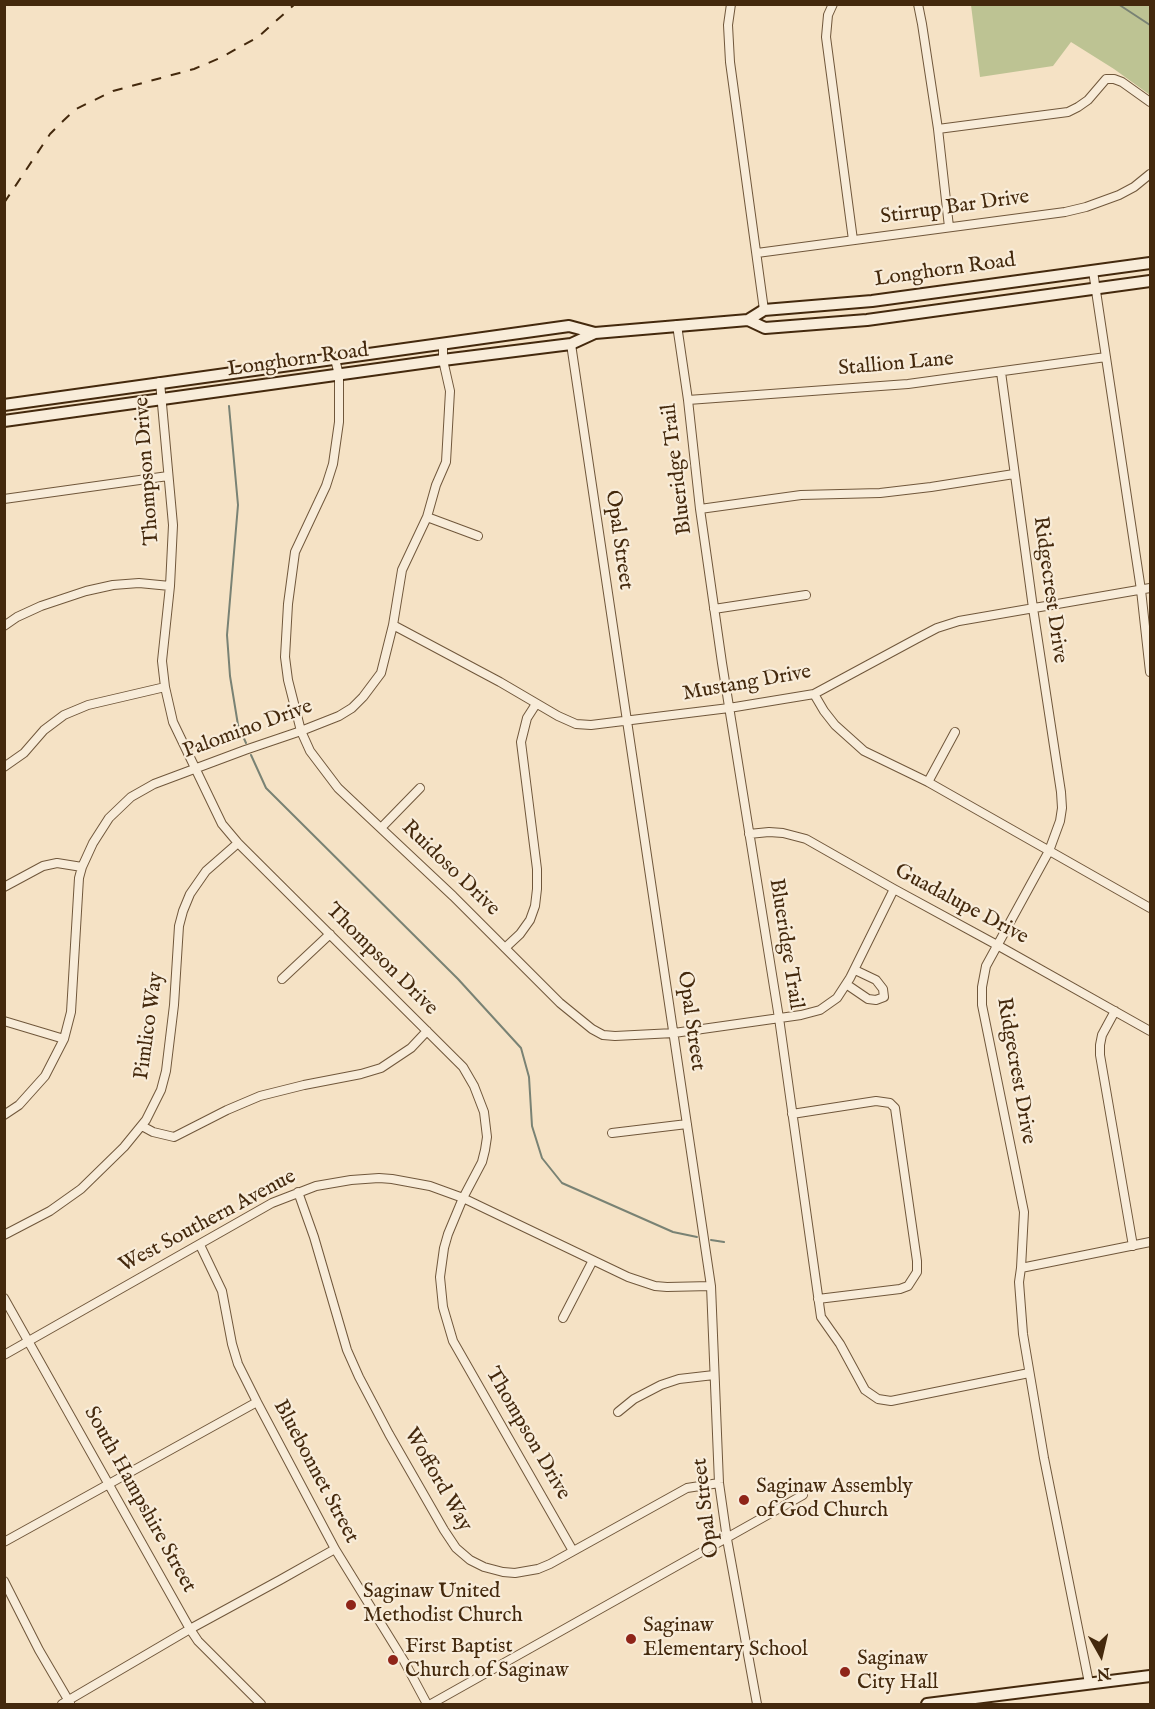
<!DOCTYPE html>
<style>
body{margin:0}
#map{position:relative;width:1155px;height:1709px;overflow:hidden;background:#f5e2c5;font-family:"IM FELL English",serif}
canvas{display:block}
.frame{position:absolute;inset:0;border:6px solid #44290d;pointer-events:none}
.north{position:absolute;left:1071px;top:1625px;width:60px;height:60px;-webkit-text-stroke:4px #f8ecd9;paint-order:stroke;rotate:172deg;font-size:16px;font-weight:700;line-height:24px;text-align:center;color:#44290d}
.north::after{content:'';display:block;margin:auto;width:21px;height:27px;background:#44290d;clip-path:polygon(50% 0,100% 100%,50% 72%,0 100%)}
</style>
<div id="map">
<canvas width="1155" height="1709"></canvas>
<div class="frame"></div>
<div class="north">N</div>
</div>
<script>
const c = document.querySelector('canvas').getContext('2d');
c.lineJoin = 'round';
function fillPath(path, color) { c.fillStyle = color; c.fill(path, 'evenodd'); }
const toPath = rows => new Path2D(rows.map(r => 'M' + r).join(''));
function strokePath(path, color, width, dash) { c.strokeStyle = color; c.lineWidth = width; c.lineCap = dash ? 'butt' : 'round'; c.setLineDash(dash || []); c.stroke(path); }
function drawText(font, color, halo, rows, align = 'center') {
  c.font = font + ' "IM FELL English",serif'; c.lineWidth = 4.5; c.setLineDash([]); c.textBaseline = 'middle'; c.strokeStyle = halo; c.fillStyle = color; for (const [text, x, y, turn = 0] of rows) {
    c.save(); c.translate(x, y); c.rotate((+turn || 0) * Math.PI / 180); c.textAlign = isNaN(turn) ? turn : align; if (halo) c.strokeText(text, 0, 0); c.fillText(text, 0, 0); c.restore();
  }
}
fillPath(toPath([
 [971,5,1150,5,1150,95,1114,69,1071,42,1053,66,980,77]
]), '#bdc393');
strokePath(toPath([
 [1118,4,1150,25],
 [229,406,238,505,227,635,230,676,238,725,246,743],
 [251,755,266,788,458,979,521,1048,529,1077,532,1126,542,1158,562,1183,673,1232,697,1237],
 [711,1240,724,1242]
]), '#798274', 2);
const street = toPath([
 [731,4,728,25,730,62,764,310],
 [833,4,828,15,826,37,853,240],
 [918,4,922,24,938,129,949,227],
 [938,129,1068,112,1078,107,1088,100,1106,79,1114,79,1122,82,1150,102],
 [757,253,1065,212,1086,207,1119,195,1134,187,1150,174],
 [1093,271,1141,590,1150,672],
 [677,325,688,400,700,509,722,663,779,1018,821,1317,840,1344,865,1390,878,1399,891,1401,1029,1373],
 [571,344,711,1286,719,1483,727,1539,757,1704],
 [335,359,339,375,339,422,333,464,326,486,295,552,288,604,285,657,288,680,301,731,310,751,338,788,453,896,560,1003,592,1029,603,1035,615,1036,674,1033,801,1015,820,1010,837,998,850,978,894,889],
 [1001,372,1033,608,1061,792,1062,808,1060,821,1049,851,986,966,982,987,982,1005,1024,1212,1021,1268,1019,1282,1023,1334,1044,1458,1089,1683],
 [160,382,173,525,170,586,162,661,165,687,173,722,222,824,238,843,463,1067,474,1086,484,1112,487,1137,485,1150,482,1162,463,1198,448,1234,444,1248,440,1277,443,1307,453,1341,573,1551],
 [688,400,908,384,1106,357],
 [4,499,168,476],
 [700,509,801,495,880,493,931,487,1014,474],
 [427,517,478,536],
 [714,609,806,595],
 [393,625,500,682,558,716,576,724,591,725,729,708,814,694,916,639,937,628,959,621,1150,588],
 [4,626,17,617,41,606,86,591,113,585,139,583,170,586],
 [814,694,824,711,835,725,864,751,928,782,1150,908],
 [4,767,24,753,44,730,64,715,88,705,165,687],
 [928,782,955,732],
 [381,828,420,788],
 [749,834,769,832,783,833,806,839,894,889,997,945,1150,1031],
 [4,887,43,866,57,863,82,867],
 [505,948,520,934,530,920,535,906,537,889,537,869,521,742,527,718,536,704],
 [282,979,330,934],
 [846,984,868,999,876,1000,884,997,883,989,876,980,855,970],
 [1115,1011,1102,1035,1100,1045,1100,1055,1133,1246],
 [4,1021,64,1039],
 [792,1114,876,1101,890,1103,895,1108,917,1261,917,1272,908,1286,900,1289,818,1299],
 [4,1115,19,1105,45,1076,64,1039,71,1012,79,878,82,867,93,843,109,818,131,797,154,784,245,750,301,731,339,716,352,708,363,697,381,673,393,625,402,570,427,517,436,485,446,462,450,391,443,360,443,344],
 [142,1126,153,1132,174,1137,227,1110,260,1096,304,1085,361,1074,381,1068,411,1048,427,1031],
 [612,1133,687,1124],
 [298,1192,314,1237,347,1350,359,1377,389,1434,444,1530,456,1548,470,1560,484,1567,503,1572,515,1573,538,1569,550,1564,687,1488,719,1483],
 [4,1235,50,1211,81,1189,124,1147,146,1120,161,1090,166,1071,174,1005,179,926,183,911,190,894,206,871,238,843],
 [200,1245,222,1291,232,1344,238,1364,257,1402,335,1549,404,1661,427,1704],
 [1021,1268,1150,1242],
 [4,1298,190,1629,198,1641,261,1704],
 [563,1318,592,1262],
 [4,1355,272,1203,316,1186,351,1180,379,1178,392,1179,430,1186,463,1198,628,1277,655,1286,667,1287,711,1286],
 [618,1412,634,1399,661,1385,679,1379,714,1375],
 [4,1542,257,1402],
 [4,1581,39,1650,70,1703],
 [62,1704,190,1629,280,1580,335,1549],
 [431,1704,803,1495]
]);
const secondary = toPath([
 [748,320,765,328,867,320,1150,281],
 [4,405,569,326,595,333],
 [4,421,443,360,571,344,595,333,748,320,764,310,872,301,1150,263],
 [927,1704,1150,1676]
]);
strokePath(street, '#70573b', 10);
strokePath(secondary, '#44290d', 14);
strokePath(street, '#f8ecd9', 8);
strokePath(secondary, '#f8ecd9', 10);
strokePath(toPath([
 [4,203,50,134,63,121,76,109,113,91,194,69,220,58,258,37,295,4]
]), '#44290d', 2, [10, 10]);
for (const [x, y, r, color] of [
 [744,1500,6,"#8f2418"],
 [351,1605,6,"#8f2418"],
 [631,1639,6,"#8f2418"],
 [393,1660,6,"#8f2418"],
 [845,1672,6,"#8f2418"]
]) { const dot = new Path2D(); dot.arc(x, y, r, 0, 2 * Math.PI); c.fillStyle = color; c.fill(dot); strokePath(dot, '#f8ecd9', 2); }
drawText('21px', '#44290d', '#f8ecd9', [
 ["Stirrup Bar Drive",955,208,-8],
 ["Longhorn Road",945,271,-8],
 ["Longhorn Road",298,361,-8],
 ["Stallion Lane",896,365,-5],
 ["Blueridge Trail",678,469,-97],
 ["Thompson Drive",148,471,-94],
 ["Opal Street",618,540,82],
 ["Ridgecrest Drive",1049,590,82],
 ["Mustang Drive",747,684,-10],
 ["Palomino Drive",248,730,-20],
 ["Ruidoso Drive",450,869,44],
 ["Guadalupe Drive",961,905,28],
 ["Blueridge Trail",785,944,81],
 ["Thompson Drive",381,960,45],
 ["Opal Street",690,1021,82],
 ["Pimlico Way",150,1026,-82],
 ["Ridgecrest Drive",1015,1071,80],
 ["West Southern Avenue",208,1222,-28],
 ["Thompson Drive",527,1434,60],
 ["Bluebonnet Street",315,1472,62],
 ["Wofford Way",437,1480,60],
 ["South Hampshire Street",139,1500,61],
 ["Opal Street",707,1508,-97]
]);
drawText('21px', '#44290d', '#f8ecd9', [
 ["Saginaw Assembly",756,1488],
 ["of God Church",756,1512],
 ["Saginaw United",363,1593],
 ["Methodist Church",363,1617],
 ["Saginaw",643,1627],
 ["Elementary School",643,1651],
 ["First Baptist",405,1648],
 ["Church of Saginaw",405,1672],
 ["Saginaw",857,1660],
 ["City Hall",857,1684]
], 'left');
</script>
